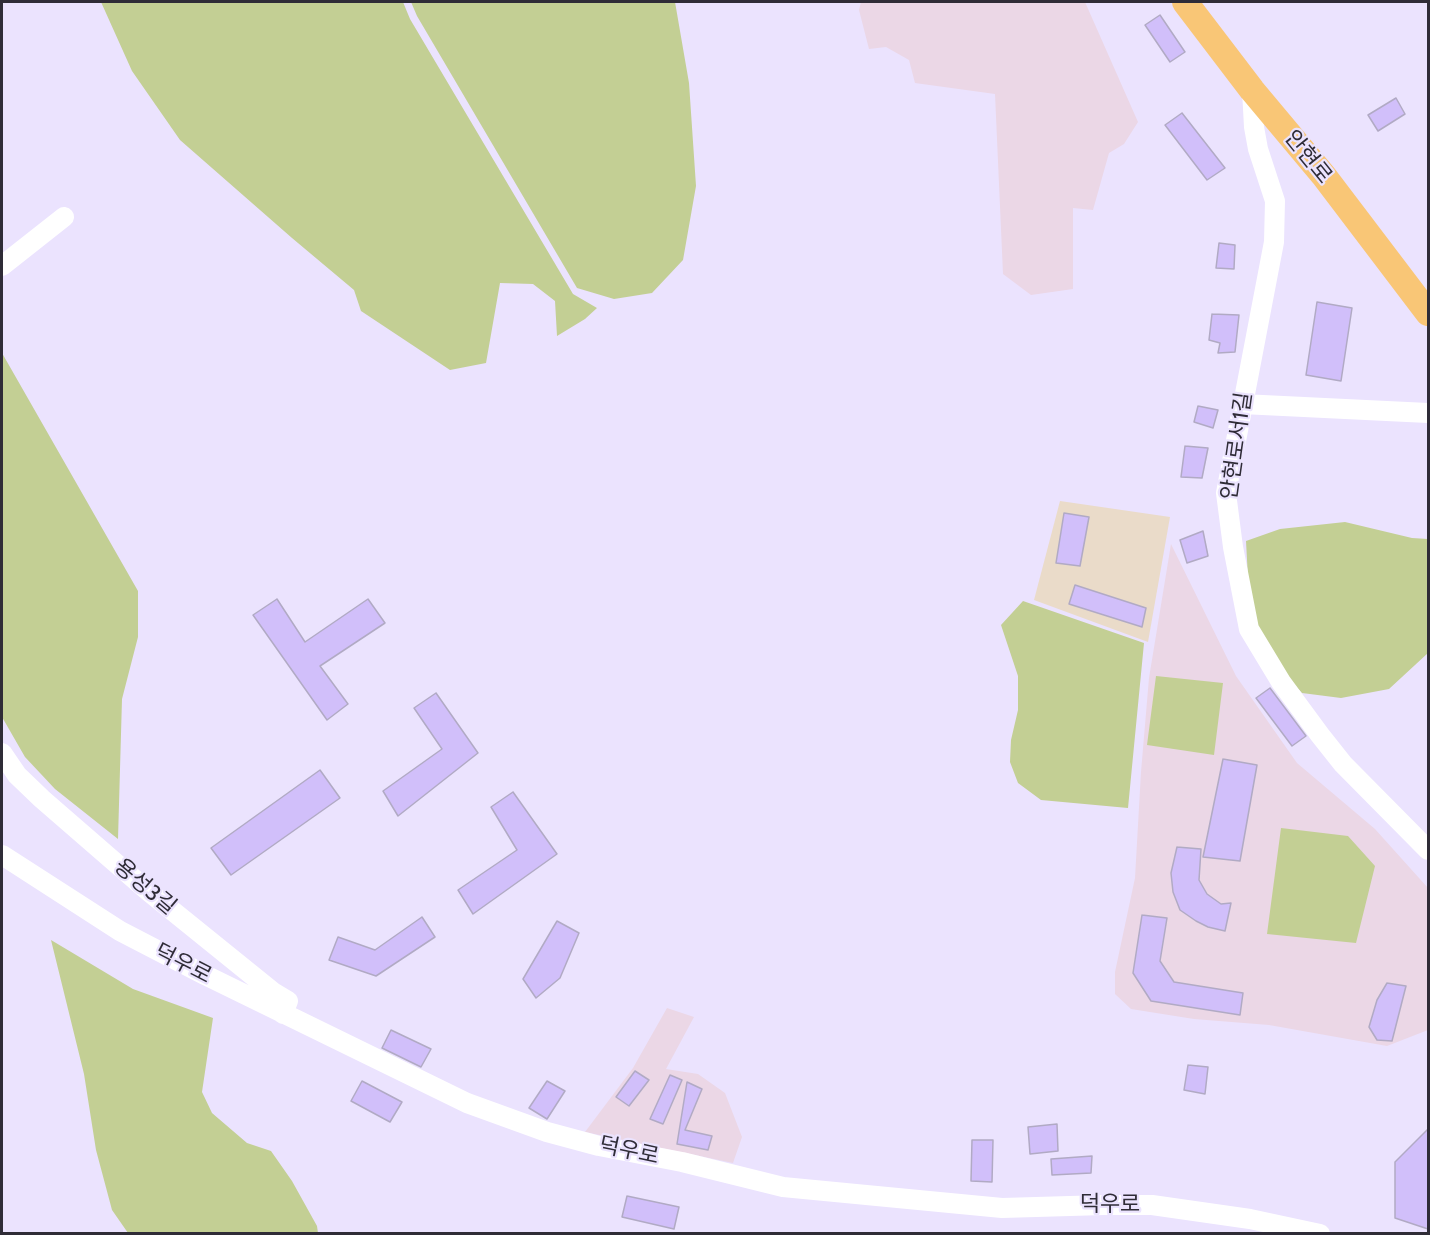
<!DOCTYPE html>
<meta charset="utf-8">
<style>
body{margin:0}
#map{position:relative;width:1430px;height:1235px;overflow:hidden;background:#ebe3fe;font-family:Cabin,sans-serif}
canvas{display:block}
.frame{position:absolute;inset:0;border:3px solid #2f2c37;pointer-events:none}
</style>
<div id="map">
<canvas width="1430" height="1235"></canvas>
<div class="frame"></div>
</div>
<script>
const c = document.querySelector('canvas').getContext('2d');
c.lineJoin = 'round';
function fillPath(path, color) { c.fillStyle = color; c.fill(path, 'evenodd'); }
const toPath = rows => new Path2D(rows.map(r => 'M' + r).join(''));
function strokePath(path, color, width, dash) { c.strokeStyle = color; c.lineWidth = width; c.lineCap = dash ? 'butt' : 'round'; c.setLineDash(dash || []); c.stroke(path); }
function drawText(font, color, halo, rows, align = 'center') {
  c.font = font + ' Cabin,"Noto Sans KR",sans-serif'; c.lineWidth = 4.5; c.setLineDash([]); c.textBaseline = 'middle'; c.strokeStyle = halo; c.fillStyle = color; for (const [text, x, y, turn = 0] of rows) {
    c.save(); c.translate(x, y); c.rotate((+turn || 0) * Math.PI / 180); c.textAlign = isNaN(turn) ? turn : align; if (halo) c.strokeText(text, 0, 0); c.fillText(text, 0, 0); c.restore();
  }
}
fillPath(toPath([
 [861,2,1085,2,1138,122,1124,144,1109,153,1093,210,1073,208,1073,289,1031,295,1003,274,995,94,915,83,909,60,886,47,869,49,859,10],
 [1171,544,1236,676,1297,763,1375,829,1428,888,1428,1030,1387,1046,1269,1025,1194,1019,1131,1009,1115,994,1115,972,1135,878,1141,772,1149,678],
 [667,1008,694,1017,666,1069,698,1074,725,1093,742,1137,733,1163,585,1132,633,1068]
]), '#ebd7e6');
fillPath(toPath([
 [1060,501,1170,517,1148,642,1034,600]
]), '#eadbc9');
fillPath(toPath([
 [101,2,403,2,410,19,573,294,597,308,585,319,557,336,555,301,533,284,500,283,486,363,450,370,361,311,354,290,292,238,180,140,132,71],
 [411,2,675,2,689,83,696,186,683,260,652,293,614,299,577,288,417,16],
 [2,353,138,591,138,637,122,699,118,839,55,789,25,757,2,717],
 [1345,522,1412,538,1428,539,1428,653,1389,689,1341,698,1302,693,1288,678,1250,615,1246,541,1280,529],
 [1023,601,1144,643,1128,808,1041,800,1018,783,1010,762,1011,740,1018,710,1018,676,1001,625],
 [1156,676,1223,683,1214,755,1147,745],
 [1281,828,1348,836,1375,866,1356,943,1267,934],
 [51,940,133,989,213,1018,202,1092,212,1113,247,1143,271,1151,292,1181,317,1226,318,1233,128,1233,112,1210,96,1150,84,1074]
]), '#c3cf94');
const building = toPath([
 [1160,15,1185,52,1170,62,1145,25,1160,15],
 [1396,98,1405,114,1378,131,1368,115,1396,98],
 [1182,113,1225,168,1207,180,1165,125,1182,113],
 [1219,243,1235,245,1234,269,1216,268,1219,243],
 [1317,302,1352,308,1341,381,1306,375,1317,302],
 [1212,314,1239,315,1235,352,1218,353,1220,343,1209,340,1212,314],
 [1198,406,1218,410,1213,428,1194,422,1198,406],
 [1185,446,1208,448,1202,478,1181,477,1185,446],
 [1064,513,1089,517,1080,566,1056,563,1064,513],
 [1203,531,1208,556,1187,563,1180,540,1203,531],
 [1075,585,1146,608,1142,627,1069,604,1075,585],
 [277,599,305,642,368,599,385,623,320,666,348,704,327,720,253,615,277,599],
 [1270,688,1306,736,1292,746,1256,698,1270,688],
 [436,693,478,753,398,816,383,791,442,749,414,708,436,693],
 [1223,759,1257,765,1240,861,1203,857,1223,759],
 [320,770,340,798,231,875,211,848,320,770],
 [513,792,557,854,473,914,458,890,517,850,491,807,513,792],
 [1177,847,1201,849,1199,880,1207,894,1221,904,1231,903,1225,931,1208,927,1196,921,1180,910,1173,892,1171,873,1177,847],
 [1142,915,1167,918,1160,961,1174,982,1243,993,1240,1015,1151,1001,1133,973,1142,915],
 [422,917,435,937,376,976,329,960,338,937,375,950,422,917],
 [557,921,579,933,560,978,536,998,523,979,557,921],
 [1387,983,1406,986,1392,1041,1377,1040,1369,1027,1377,1000,1387,983],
 [391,1030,431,1049,421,1067,382,1048,391,1030],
 [1188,1065,1208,1067,1205,1094,1184,1090,1188,1065],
 [635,1071,649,1080,629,1106,616,1097,635,1071],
 [670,1075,682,1080,663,1124,650,1119,670,1075],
 [362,1081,402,1102,390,1122,351,1101,362,1081],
 [547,1081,565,1091,547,1119,529,1108,547,1081],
 [687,1082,702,1089,685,1130,712,1136,708,1150,677,1144,687,1082],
 [1057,1124,1058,1151,1030,1154,1028,1127,1057,1124],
 [1428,1129,1428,1229,1395,1218,1395,1162,1428,1129],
 [972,1140,993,1140,992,1182,971,1181,972,1140],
 [1092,1156,1091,1173,1052,1175,1051,1159,1092,1156],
 [627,1196,679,1207,674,1229,622,1217,627,1196]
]);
fillPath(building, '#d1bffa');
strokePath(building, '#b1aac4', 1.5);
strokePath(toPath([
 [1252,90,1254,127,1258,149,1275,201,1274,242,1226,493,1233,547,1249,629,1281,682,1320,735,1343,764,1428,850],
 [2,266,64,217],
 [1242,404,1428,413],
 [2,753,17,775,42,799,148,891,273,992,288,1001,283,1014],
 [2,855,120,931,205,975,467,1103,547,1132,599,1146,682,1162,783,1187,1002,1208,1104,1205,1152,1205,1250,1219,1320,1234]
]), '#fff', 20);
strokePath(toPath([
 [1185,2,1252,90,1324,176,1428,313]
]), '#f9c676', 26);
drawText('22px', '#2f2c37', '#ebe3fe', [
 ["안현로",1308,157,51],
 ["안현로서1길",1237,446,-82],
 ["용성3길",145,887,40],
 ["덕우로",183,964,27],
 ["덕우로",629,1151,12],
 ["덕우로",1110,1205]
]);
</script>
